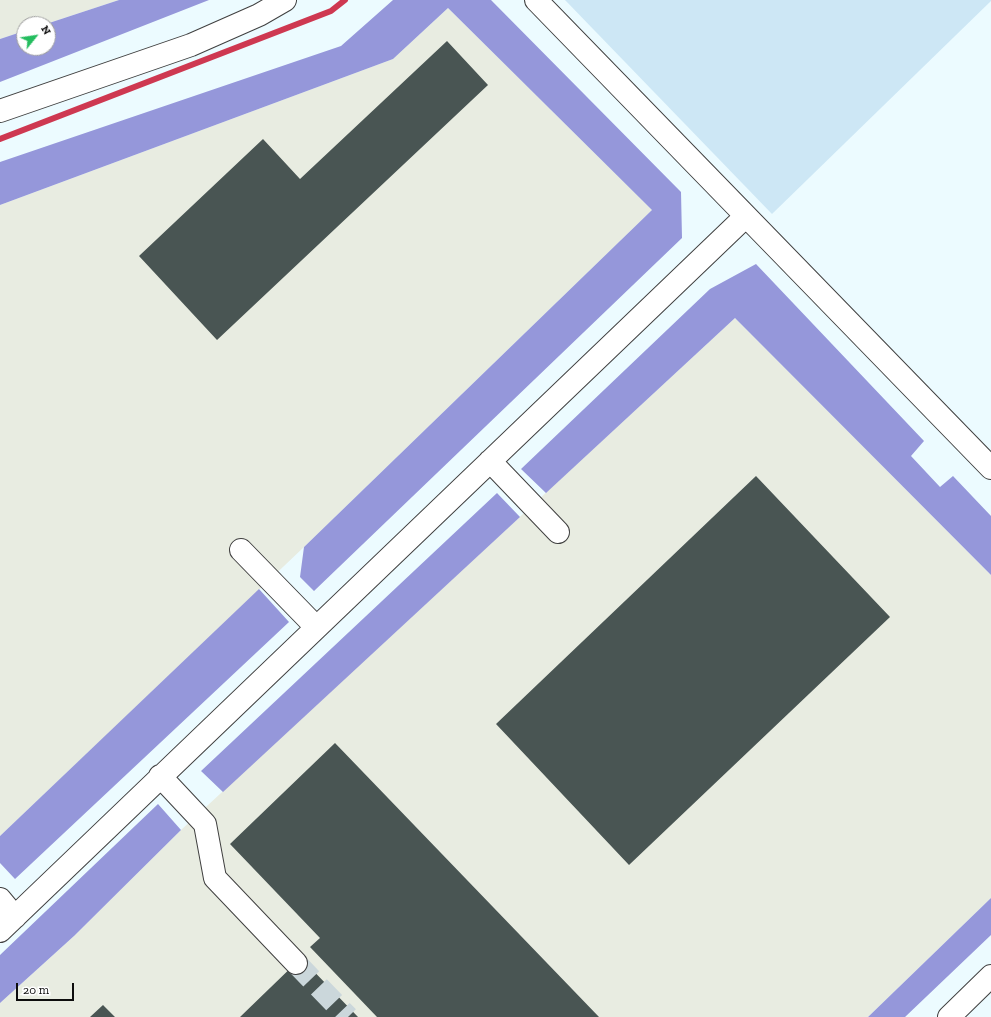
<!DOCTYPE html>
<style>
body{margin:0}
#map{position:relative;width:991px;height:1017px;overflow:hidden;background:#ecfbff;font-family:"Zilla Slab",serif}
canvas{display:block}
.north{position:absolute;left:16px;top:16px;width:40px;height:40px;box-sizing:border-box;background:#fff;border:1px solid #9e9e9e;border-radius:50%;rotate:60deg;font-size:11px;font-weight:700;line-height:16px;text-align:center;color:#0d0d0d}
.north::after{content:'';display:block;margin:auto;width:14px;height:18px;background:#24bd5f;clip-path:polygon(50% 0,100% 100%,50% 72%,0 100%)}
.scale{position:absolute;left:16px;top:983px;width:58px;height:18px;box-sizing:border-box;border:2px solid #0d0d0d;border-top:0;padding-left:5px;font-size:12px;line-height:14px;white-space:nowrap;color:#0d0d0d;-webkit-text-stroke:3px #fff;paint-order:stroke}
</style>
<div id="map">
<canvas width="991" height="1017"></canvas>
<div class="north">N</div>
<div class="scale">20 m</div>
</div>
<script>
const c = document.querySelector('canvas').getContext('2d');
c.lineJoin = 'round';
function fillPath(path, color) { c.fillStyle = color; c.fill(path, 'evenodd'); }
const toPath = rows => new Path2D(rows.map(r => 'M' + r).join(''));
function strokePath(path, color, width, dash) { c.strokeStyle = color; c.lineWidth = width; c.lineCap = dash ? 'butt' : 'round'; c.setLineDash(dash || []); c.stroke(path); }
fillPath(toPath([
 [0,0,119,0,46,24,24,24,24,31,0,39],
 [448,8,652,210,304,547,0,836,0,205,393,59],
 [735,318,991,575,991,898,868,1017,0,1017,0,1003,74,936,181,830]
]), '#e8ece1');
fillPath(toPath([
 [565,0,991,0,991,1,772,214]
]), '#cde7f5');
fillPath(toPath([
 [119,0,209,0,0,82,0,39,24,31,24,48,48,48,48,24,46,24],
 [393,0,491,0,681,192,682,238,314,591,300,577,304,547,652,210,448,8,393,59,0,205,0,162,341,46],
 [756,264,924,441,911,456,940,487,953,476,991,516,991,575,735,318,546,493,521,469,710,289],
 [497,493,520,517,223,792,201,771],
 [259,589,289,622,15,879,0,863,0,836],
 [158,804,181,830,74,936,0,1003,0,955],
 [991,898,991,935,905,1017,868,1017]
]), '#9597da');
strokePath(toPath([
 [0,139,331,11,345,0]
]), '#ce3851', 6);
fillPath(toPath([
 [447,41,488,85,217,340,139,256,263,139,300,179],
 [756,476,890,617,629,865,496,724],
 [335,743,599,1017,377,1017,310,947,320,938,230,844],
 [301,958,358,1017,240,1017],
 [103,1005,115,1017,90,1017]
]), '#495553');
strokePath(toPath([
 [296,963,348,1017]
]), '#cbd7db', 22, [22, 11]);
const minor = toPath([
 [536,0,991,468],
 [0,111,191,45,259,15,285,0],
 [490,461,558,532],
 [241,550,316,627],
 [160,776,205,824,215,878,296,963],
 [0,899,15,917],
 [0,931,746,216],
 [949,1017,991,976]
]);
strokePath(minor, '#404040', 24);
strokePath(minor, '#fff', 22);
</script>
